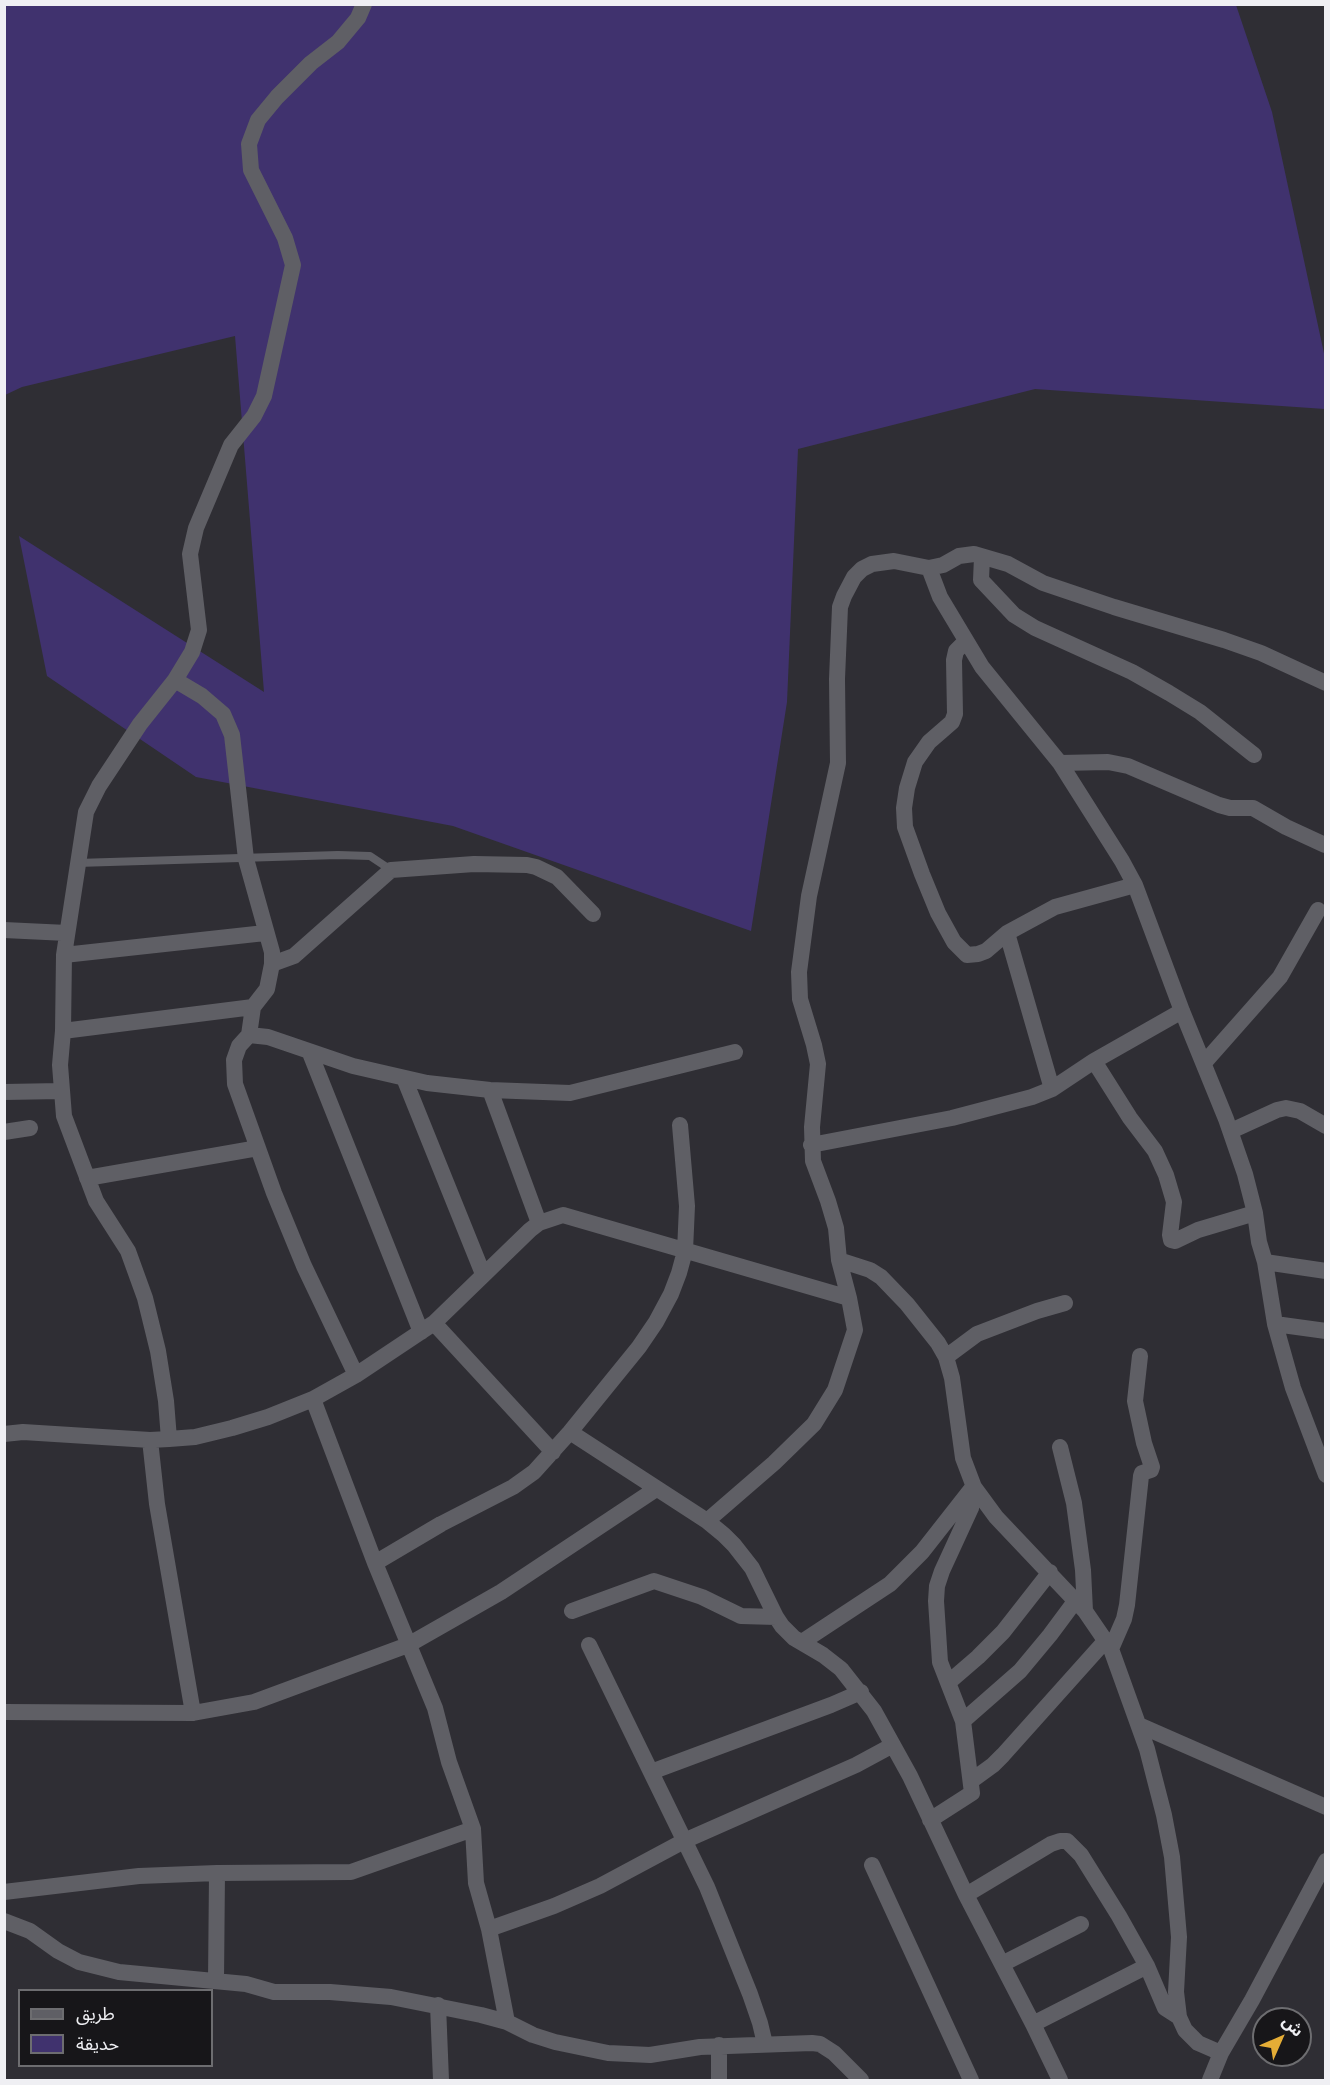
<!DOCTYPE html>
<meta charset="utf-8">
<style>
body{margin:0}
#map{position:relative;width:1330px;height:2085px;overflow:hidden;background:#2f2e34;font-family:Ubuntu,"Noto Sans Arabic",sans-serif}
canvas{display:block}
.frame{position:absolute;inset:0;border:6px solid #efeff3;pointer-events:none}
.legend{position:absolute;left:18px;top:1989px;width:195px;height:78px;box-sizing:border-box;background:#171619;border:2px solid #6d6d70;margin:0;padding:8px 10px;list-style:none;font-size:18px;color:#efeff3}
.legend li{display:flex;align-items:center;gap:12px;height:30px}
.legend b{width:30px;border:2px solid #6d6d70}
.north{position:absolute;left:1252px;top:2007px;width:60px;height:60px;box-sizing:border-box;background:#171619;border:2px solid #6d6d70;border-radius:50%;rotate:45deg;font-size:16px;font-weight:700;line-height:24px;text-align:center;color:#efeff3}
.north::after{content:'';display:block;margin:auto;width:21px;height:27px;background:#e5ad36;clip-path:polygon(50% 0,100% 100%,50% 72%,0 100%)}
</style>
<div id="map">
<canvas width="1330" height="2085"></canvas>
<div class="frame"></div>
<ul class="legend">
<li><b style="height:8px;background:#5f5f65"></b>طريق</li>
<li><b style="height:16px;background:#40326e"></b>حديقة</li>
</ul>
<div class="north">ش</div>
</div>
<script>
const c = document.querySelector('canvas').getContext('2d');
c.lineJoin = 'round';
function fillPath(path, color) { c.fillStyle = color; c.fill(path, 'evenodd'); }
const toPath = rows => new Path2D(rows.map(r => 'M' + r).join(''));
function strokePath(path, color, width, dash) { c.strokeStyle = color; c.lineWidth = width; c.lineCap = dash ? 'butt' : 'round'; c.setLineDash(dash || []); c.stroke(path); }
fillPath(toPath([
 [4,5,1236,5,1272,112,1325,358,1325,409,1035,389,798,449,787,702,751,931,453,826,196,777,47,676,19,536,264,692,235,336,22,387,5,395]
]), '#40326e');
strokePath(toPath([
 [77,863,338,855,370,856,391,870]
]), '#5f5f65', 8);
strokePath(toPath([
 [982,557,981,580,1014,615,1035,628,1132,672,1169,693,1200,712,1254,755],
 [965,642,956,651,954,660,955,714,952,722,929,742,915,762,907,788,904,808,905,827,922,874,938,913,954,942,967,955,978,954,986,951,1007,933,1055,907,1135,885],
 [175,680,202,696,223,714,232,735,246,859,272,952,272,964,267,989,253,1007,249,1035,239,1046,234,1060,235,1084,274,1193,304,1266,356,1375],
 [1326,683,1261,653,1224,640,1114,607,1043,583,1008,564,974,554,959,556,943,565,929,568,940,597,982,667,1060,763,1122,861,1135,885,1182,1011,1226,1119,1245,1174,1255,1213,1259,1242,1265,1262,1275,1324,1293,1388,1326,1475],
 [1060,763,1108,762,1128,766,1219,805,1230,808,1253,808,1286,827,1325,845],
 [4,930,67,933],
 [1007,933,1052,1089],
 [64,955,265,933],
 [272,964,294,956,391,870,474,864,527,865,536,867,557,877,593,914],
 [63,1031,253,1007],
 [249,1035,268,1037,353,1066,427,1083,490,1090,570,1093,735,1052],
 [310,1053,421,1332],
 [1094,1061,1130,1118,1155,1151,1166,1175,1174,1202,1170,1235,1171,1240,1175,1241,1198,1230,1255,1213],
 [1204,1063,1280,977,1318,910],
 [404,1078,483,1274],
 [490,1090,539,1223],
 [4,1092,61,1091],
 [1231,1131,1277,1110,1286,1108,1300,1111,1326,1126],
 [4,1132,30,1128],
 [811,1145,952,1118,1032,1097,1052,1089,1094,1061,1182,1011],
 [87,1178,258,1148],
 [839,1260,870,1270,881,1277,907,1304,938,1343,946,1357,952,1378,963,1458,974,1487,996,1517,1085,1611,1111,1649,1147,1749,1164,1815,1172,1857,1179,1937,1176,1992,1179,2017,1185,2030,1198,2043,1221,2053],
 [1265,1262,1326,1271],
 [434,1323,553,1452],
 [1275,1324,1326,1331],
 [946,1357,977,1334,1037,1311,1065,1303],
 [313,1399,375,1563,435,1708,449,1762,473,1829,476,1883,489,1929,507,2022],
 [570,1432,707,1521,724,1535,734,1545,752,1568,776,1617],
 [4,1434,23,1432,150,1440,169,1439,195,1437,232,1428,268,1417,313,1399,356,1375,434,1323,530,1230,539,1223,563,1215,849,1298],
 [169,1439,166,1401,158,1351,145,1298,128,1251,96,1201,64,1116,60,1065,63,1031,64,955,86,812,99,786,140,724,175,680,192,652,199,630,190,554,196,528,231,445,254,416,264,396,293,265,285,238,251,170,249,144,258,120,277,97,311,63,338,42,358,18,364,4],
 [150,1440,157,1504,193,1713],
 [1060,1447,1074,1503,1083,1570,1085,1611],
 [707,1521,774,1463,814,1424,835,1390,855,1330,849,1298,839,1260,836,1228,828,1201,813,1161,812,1127,818,1064,814,1045,800,999,799,972,809,896,838,763,837,679,840,607,844,596,854,577,862,569,872,564,894,561,929,568],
 [375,1563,441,1524,513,1487,534,1472,570,1432,639,1347,656,1322,671,1294,679,1273,685,1251,687,1206,680,1125],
 [572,1611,654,1581,702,1597,741,1616,776,1617,782,1626,794,1638,823,1655,841,1669,874,1711,910,1776,966,1895,1033,2024,1060,2080],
 [802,1642,890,1584,922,1552,973,1487],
 [589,1645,707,1887,750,1994,760,2023,765,2044],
 [1111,1649,1124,1619,1127,1605,1141,1476,1142,1473,1151,1470,1152,1467,1144,1443,1135,1401,1140,1356],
 [949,1682,978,1657,1003,1632,1050,1572],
 [4,1712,193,1713,254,1702,408,1645,501,1592,656,1489],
 [963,1721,1020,1671,1050,1635,1076,1600],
 [1139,1725,1326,1807],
 [651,1772,831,1705,861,1692],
 [971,1781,993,1765,1003,1755,1106,1640],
 [930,1820,972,1793,963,1721,940,1662,936,1601,937,1586,942,1571,971,1508,974,1487],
 [872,1865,971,2080],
 [4,1892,139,1876,217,1873,351,1872,473,1829],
 [966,1895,1051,1844,1060,1841,1067,1841,1081,1855,1119,1916,1147,1966,1165,2008,1179,2017],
 [4,1921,30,1931,58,1951,79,1962,119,1972,246,1984,274,1992,330,1992,391,1997,481,2015,507,2022,533,2035,555,2042,608,2053,650,2055,700,2047,812,2043,820,2044,834,2053,861,2080],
 [489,1929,554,1906,600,1886,684,1841,856,1765,893,1745],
 [1002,1964,1081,1924],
 [216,1981,217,1873],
 [438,2005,441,2080],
 [1033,2024,1147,1966],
 [719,2080,719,2045],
 [1210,2080,1221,2053,1252,2000,1326,1861]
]), '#5f5f65', 16);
</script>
